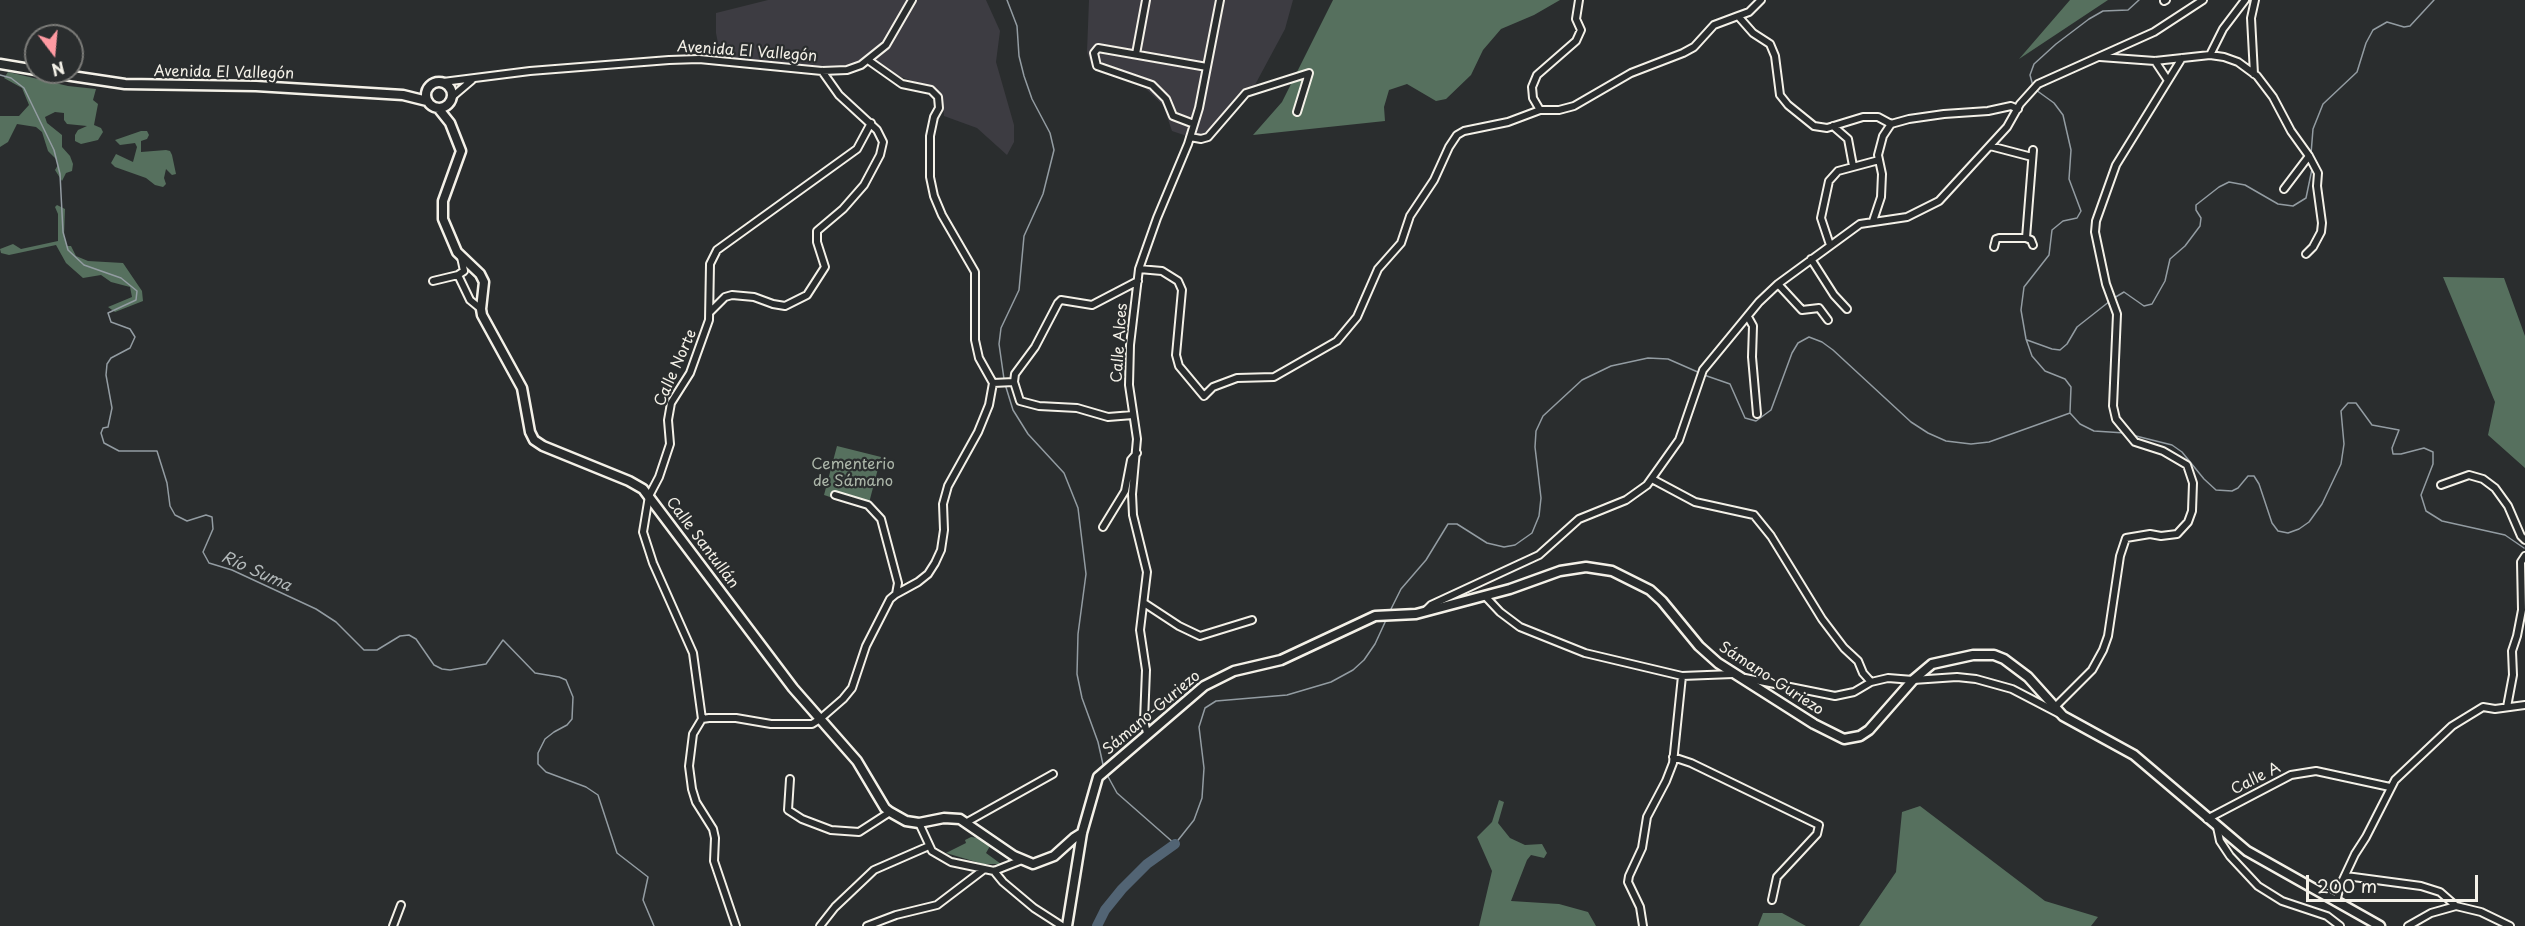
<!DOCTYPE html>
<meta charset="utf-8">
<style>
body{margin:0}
#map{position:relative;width:2525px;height:926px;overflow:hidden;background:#2a2d2e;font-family:"Playpen Sans",sans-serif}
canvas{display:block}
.north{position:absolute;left:24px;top:24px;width:60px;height:60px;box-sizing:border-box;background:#2a2d2e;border:2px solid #7b7b78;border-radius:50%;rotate:164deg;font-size:16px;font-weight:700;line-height:24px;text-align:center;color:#f4f1e8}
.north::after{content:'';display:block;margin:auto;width:21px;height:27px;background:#ff9aa2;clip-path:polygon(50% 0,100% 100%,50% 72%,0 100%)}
.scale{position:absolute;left:2306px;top:875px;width:172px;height:27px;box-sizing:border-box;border:3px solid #f4f1e8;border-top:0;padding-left:8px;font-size:18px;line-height:21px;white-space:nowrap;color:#f4f1e8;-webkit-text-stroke:4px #2a2d2e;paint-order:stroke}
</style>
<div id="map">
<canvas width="2525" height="926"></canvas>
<div class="north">N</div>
<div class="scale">200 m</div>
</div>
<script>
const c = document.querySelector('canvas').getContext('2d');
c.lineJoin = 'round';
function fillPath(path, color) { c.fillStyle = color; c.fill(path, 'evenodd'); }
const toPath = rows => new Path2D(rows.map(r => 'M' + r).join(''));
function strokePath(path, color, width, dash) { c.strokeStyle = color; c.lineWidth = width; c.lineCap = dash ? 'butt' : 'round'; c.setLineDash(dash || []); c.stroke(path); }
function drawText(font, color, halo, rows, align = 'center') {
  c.font = font + ' "Playpen Sans",sans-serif'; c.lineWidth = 4.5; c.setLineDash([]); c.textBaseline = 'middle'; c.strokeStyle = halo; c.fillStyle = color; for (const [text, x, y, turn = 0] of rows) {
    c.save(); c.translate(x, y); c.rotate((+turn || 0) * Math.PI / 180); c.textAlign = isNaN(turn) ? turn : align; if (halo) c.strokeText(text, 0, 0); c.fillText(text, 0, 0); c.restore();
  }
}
fillPath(toPath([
 [768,0,986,0,1000,31,996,62,1014,125,1014,142,1007,155,977,128,944,116,942,96,937,90,874,67,864,66,847,73,835,74,722,64,716,33,716,13],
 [1089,0,1293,0,1285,29,1249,96,1208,143,1172,131,1163,105,1143,86,1092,67,1087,52]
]), '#3d3c42');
fillPath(toPath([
 [1333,0,1560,0,1534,15,1501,29,1483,50,1471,75,1446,99,1436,101,1407,84,1389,90,1384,107,1385,121,1253,135,1282,102],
 [2070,0,2108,0,2019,59],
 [8,72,68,86,96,89,93,100,98,104,94,125,101,128,103,132,98,140,81,144,75,141,75,135,78,130,87,126,67,124,64,120,64,113,55,112,45,117,47,123,62,135,62,147,70,156,73,164,72,171,66,173,62,181,55,170,58,165,57,160,48,151,42,132,36,127,17,124,8,142,0,147,0,116,19,116,29,105,22,88,4,78],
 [141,131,147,131,149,135,147,139,141,141,141,152,166,150,170,151,172,155,176,174,172,175,166,169,164,178,166,184,163,187,155,185,146,178,115,167,111,163,116,154,133,162,137,147,135,143,120,145,115,140],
 [57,205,65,209,64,236,67,246,71,246,76,256,88,261,123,263,142,291,143,301,115,312,108,307,132,297,130,287,111,282,101,275,83,278,66,263,56,245,9,255,1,253,0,249,13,244,21,249,58,241,58,214,55,207],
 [2443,277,2504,278,2525,336,2525,468,2488,435,2495,402],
 [837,446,881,457,869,503,834,494,833,498,824,495],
 [1499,800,1504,802,1498,823,1510,838,1525,845,1542,844,1547,853,1544,858,1531,855,1527,860,1511,901,1559,904,1588,912,1596,926,1479,926,1492,871,1477,837,1492,822],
 [1920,806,2045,901,2098,917,2091,926,1859,926,1896,872,1902,812],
 [971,837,978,838,990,846,986,853,1001,864,983,864,946,853,966,843,965,840],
 [1763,913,1782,913,1806,926,1758,926]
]), '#56705e');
strokePath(toPath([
 [0,75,11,78,24,88,54,150,60,174,63,232,68,250,84,265,121,278,137,291,136,300,108,313,111,322,130,329,135,337,130,348,111,358,107,364,106,375,112,408,108,427,103,428,101,433,104,443,119,451,157,451,167,483,170,506,175,515,187,521,206,515,212,517,213,529,203,552,209,563,232,570,316,609,336,622,364,650,377,650,400,636,409,635,416,639,434,665,442,669,450,670,486,664,503,640,535,673,559,677,566,680,573,697,572,719,567,725,554,732,545,739,538,753,538,764,546,772,586,787,598,795,617,853,648,877,643,900,654,926],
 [2033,86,2030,75,2034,64,2056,44,2089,19,2103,11,2128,10,2139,0],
 [2036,90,2054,103,2063,115,2071,150,2069,179,2081,211,2077,218,2063,221,2052,230,2049,255,2024,287,2021,310,2026,339,2032,356,2045,371,2065,379,2071,387,2070,412],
 [2311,154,2313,129,2323,104,2357,72,2366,43,2373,30,2387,22,2404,27,2410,26,2434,0],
 [2114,298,2124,292,2144,306,2152,304,2165,281,2170,259,2185,246,2200,226,2201,218,2196,210,2196,205,2219,187,2229,182,2245,185,2278,204,2293,206,2306,198,2312,169],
 [2027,340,2052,349,2060,350,2067,344,2077,327,2110,301],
 [1704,375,1730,384,1745,418,1756,421,1771,410,1792,353,1798,343,1809,337,1822,342,1833,350,1911,422,1928,433,1946,441,1971,444,1989,442,2070,413],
 [1004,379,999,344,1001,328,1019,290,1024,236,1043,194,1054,150,1050,133,1032,99,1024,76,1019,56,1017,26,1007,0],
 [1005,384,1013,410,1028,434,1064,473,1078,508,1086,574,1078,634,1077,674,1082,698,1098,742,1104,769],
 [2070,413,2080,424,2094,431,2125,433],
 [2132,435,2172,445,2182,452,2204,479,2216,490,2232,491,2238,488,2248,476,2254,476,2259,484,2272,523,2278,531,2288,533,2299,529,2309,522,2322,504,2341,464,2344,444,2341,411,2348,403,2356,403,2372,425,2399,430,2392,448,2393,454,2401,454,2424,448,2433,452,2433,464,2421,495,2426,511,2442,521,2505,535,2524,548],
 [1390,611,1401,589,1426,560,1448,524,1457,524,1487,543,1504,547,1515,545,1532,533,1539,516,1541,498,1535,447,1536,431,1543,416,1582,380,1611,366,1648,358,1668,359,1700,373],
 [1106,773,1117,793,1175,844,1194,820,1202,798,1204,768,1199,727,1205,708,1216,701,1287,695,1331,682,1353,670,1364,660,1375,644,1387,618]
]), '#939ca2', 1.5);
strokePath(toPath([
 [1097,926,1105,910,1122,889,1147,864,1175,844]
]), '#526474', 10);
const street = toPath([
 [2164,1,2166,0],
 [1738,16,1749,12,1761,0],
 [1136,54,1146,0],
 [2210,55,2223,29,2245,0],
 [2100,57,2155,61,2210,55,2224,57,2238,62,2257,76,2273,97,2291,131,2309,156,2318,173,2317,186,2322,223,2321,232,2313,247,2306,254],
 [868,60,902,84,931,90,938,97,939,108,934,117,930,136,930,177,934,196,942,215,975,272,975,340,979,358,993,383,989,405,978,432,948,486,943,504,944,530,941,550,935,563,928,574,918,582,896,594],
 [2155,61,2167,79],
 [2254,74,2251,18,2255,0],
 [443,82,530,71,669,60,699,59,822,71,847,70,861,65,886,45,912,0],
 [452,97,472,80],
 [1540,110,1533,98,1532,87,1537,75,1576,41,1581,30,1576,19,1579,0],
 [1194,124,1173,116,1166,99,1152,85,1097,66,1094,53,1098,48,1207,67],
 [1833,126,1848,139,1853,166],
 [1190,137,1201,139,1208,137,1246,93,1309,73,1297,112],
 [1990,146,2032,157],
 [2284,189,2309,156],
 [1873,221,1881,197,1882,174,1878,155,1883,136,1891,124,1909,119,1944,114,1988,111,2011,106,2018,109],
 [2026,238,2033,150],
 [1830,245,1821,218,1829,181,1838,171,1879,160],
 [1994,247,1996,239,1999,238,2026,238,2031,240,2033,245],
 [1811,259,1834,295,1847,309],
 [1139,269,1162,271,1178,281,1182,290,1176,355,1179,366,1204,396,1213,387,1237,378,1274,377,1337,341,1357,317,1378,269,1401,243,1410,216,1434,180,1449,147,1457,135,1464,131,1508,122,1540,110,1559,110,1574,106,1631,73,1683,53,1694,47,1714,25,1738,16,1753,33,1770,44,1775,56,1780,95,1788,105,1814,126,1827,128,1863,117,1878,117,1891,124],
 [458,275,470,300,481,309],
 [433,281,458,275,464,271,461,257],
 [1778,284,1802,310,1819,308,1828,320],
 [710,312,725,297,732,295,754,297,773,304,785,306,807,295,825,267,817,242,817,231,843,209,864,185,880,155,883,142,877,130,839,95,822,71],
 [1748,317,1753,326,1752,357,1757,414],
 [993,383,1014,382],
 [1133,415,1108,417,1077,408,1039,406,1020,401,1014,382,1015,374,1035,347,1058,303,1061,300,1092,305,1138,281],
 [1652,479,1695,502,1754,515,1771,536,1822,619,1844,648,1858,661,1863,673,1871,682,1888,678,1913,680,1957,677,1976,679,2012,689,2060,714],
 [2441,485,2469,475,2483,479,2495,488,2508,506,2521,536,2525,540],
 [1103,527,1125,491,1131,460,1137,453],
 [1485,596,1500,612,1520,627,1585,653,1682,676,1733,674],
 [1144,603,1179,626,1200,636,1252,620],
 [1425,611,1431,605,1539,555,1579,519,1626,500,1647,485,1679,440,1703,370,1759,302,1778,284,1860,224,1907,217,1939,201,2007,127,2020,104,2038,84,2154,32,2203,0],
 [1745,678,1835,696,1854,692,1871,682],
 [2055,707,2092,670,2103,650,2108,636,2120,556,2126,538,2150,534,2161,536,2177,534,2188,522,2192,511,2193,483,2187,465,2163,451,2135,442,2116,419,2113,406,2117,314,2106,284,2095,232,2096,221,2116,165,2182,58],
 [2507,707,2513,675,2512,651,2517,636,2522,610,2521,562,2525,556],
 [702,719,693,653,653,563,643,532,649,496,659,477,670,444,668,420,671,403,690,373,709,320,710,264,717,250,857,149,871,123],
 [1147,733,1144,721,1146,670,1140,630,1147,572,1133,515,1132,494,1137,439,1129,385,1130,345,1139,269,1157,218,1188,144,1199,108,1220,0],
 [1673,757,1691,763,1819,825,1817,834,1777,877,1772,900],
 [790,779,788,810,802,819,831,830,859,832,890,812],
 [2207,819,2291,775,2316,771,2390,787],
 [967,822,1053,774],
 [919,823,932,851,951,862,994,871,1022,860],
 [2217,827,2220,841,2230,856,2258,886,2282,901,2327,916,2340,926],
 [994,871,1003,882,1034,908,1062,926],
 [2346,876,2421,886,2440,892,2456,906],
 [2336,902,2340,886,2355,854,2366,837,2395,780,2452,726,2483,707,2495,709,2525,705],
 [393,926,401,905],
 [736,926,714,861,715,838,713,829,696,802,692,789,689,766,693,734,702,719,709,718,736,718,771,724,812,724,820,719,843,699,852,688,866,646,890,599,896,594,898,583,881,519,868,505,835,495],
 [820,926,835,907,874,870,929,846],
 [867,926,896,915,937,905,983,870],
 [1643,926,1640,907,1628,882,1629,876,1642,848,1647,817,1666,781,1673,763,1682,676],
 [2408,926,2431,913,2456,906,2481,912,2510,926]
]);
const secondary = toPath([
 [0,64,36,70],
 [45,72,125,84,256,86,403,95,427,101],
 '426 95a13 13 0 1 1 26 0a13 13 0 1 1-26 0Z',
 [438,108,450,123,461,151,443,201,443,219,457,252,480,274,484,282,481,309,482,315,522,388,530,432,534,440,543,446,629,481,643,489,793,688,857,761,885,808,890,812,906,821,919,823,944,818,960,819,1014,856,1033,864,1054,856,1074,838,1082,833],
 [1067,926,1082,833,1098,777,1204,686,1234,671,1281,660,1375,616,1416,614,1510,589,1560,571,1586,567,1612,571,1650,590,1662,601,1699,646,1718,663,1814,724,1844,739,1860,736,1869,730,1913,680,1932,664,1973,655,1994,655,2004,659,2028,677,2063,716,2134,755,2247,851,2380,926]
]);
strokePath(street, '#f4f1e8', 10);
strokePath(secondary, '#f4f1e8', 13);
strokePath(street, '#2a2d2e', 6);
strokePath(secondary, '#2a2d2e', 8);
drawText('15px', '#f4f1e8', '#2a2d2e', [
 ["Avenida El Vallegón",747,52,4],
 ["Avenida El Vallegón",224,73,1],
 ["Calle Alces",1120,343,-86],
 ["Calle Norte",676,368,-66],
 ["Calle Santullán",702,543,53],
 ["Sámano-Guriezo",1771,679,33],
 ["Sámano-Guriezo",1152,713,-40],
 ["Calle A",2256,779,-27]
]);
drawText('15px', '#adb7aa', '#2a2d2e', [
 ["Cementerio",853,465],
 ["de Sámano",853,482]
]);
drawText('italic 16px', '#b3b9ba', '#2a2d2e', [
 ["Río Suma",256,572,24]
]);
</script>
